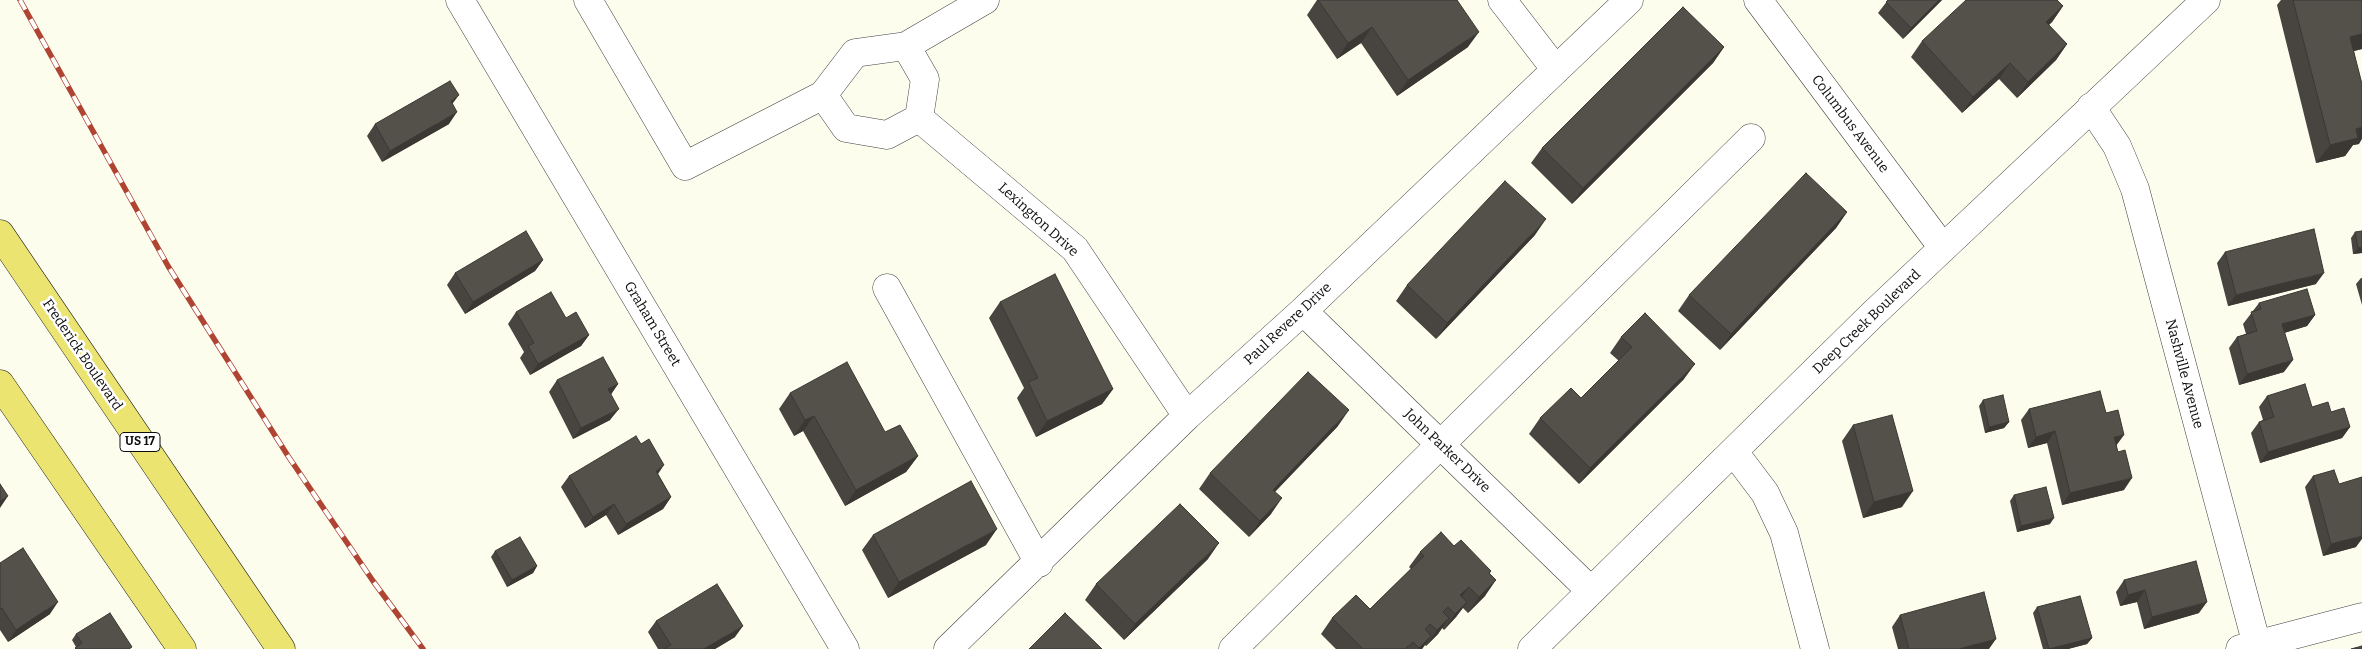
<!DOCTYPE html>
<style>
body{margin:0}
canvas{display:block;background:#fdfdee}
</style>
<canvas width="2362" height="649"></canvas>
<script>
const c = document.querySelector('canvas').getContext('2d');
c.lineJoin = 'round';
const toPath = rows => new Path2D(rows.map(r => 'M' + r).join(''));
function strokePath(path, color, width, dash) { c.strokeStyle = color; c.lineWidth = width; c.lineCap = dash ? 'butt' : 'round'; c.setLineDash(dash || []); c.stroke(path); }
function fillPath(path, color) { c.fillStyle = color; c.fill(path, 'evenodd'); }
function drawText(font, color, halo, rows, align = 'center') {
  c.font = font + ' Bitter,serif'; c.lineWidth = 5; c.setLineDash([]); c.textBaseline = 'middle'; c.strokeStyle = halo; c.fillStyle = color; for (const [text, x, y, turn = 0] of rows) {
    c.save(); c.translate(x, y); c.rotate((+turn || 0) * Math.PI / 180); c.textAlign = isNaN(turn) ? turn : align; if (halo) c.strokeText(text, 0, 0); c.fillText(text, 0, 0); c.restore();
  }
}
const minor = toPath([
 [460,0,845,649],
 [588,0,685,166,823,95,855,53,906,46,925,79,919,118,887,135,846,128,823,95],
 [1502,0,1556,70],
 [1758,0,1943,248],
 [906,46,985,0],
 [2091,107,2117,146,2135,189,2258,649],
 [919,118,1075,249,1187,416],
 [887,288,1039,563],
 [1303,311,1591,591],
 [1734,452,1765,493,1784,533,1815,649],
 [948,649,1187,416,1303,311,1629,0],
 [1233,649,1751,138],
 [1532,649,1872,315,2206,0],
 [2240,649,2362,617]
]);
const major = toPath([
 [0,234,281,649],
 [0,384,182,649]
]);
strokePath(minor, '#404040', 29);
strokePath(major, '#1e1e1e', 29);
strokePath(minor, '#fff', 28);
strokePath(major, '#ebe470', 28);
const rail = toPath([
 [20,0,168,266,288,456,373,581,423,649]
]);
strokePath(rail, '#b04432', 5.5);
strokePath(rail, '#fff', 4, [11]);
fillPath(toPath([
 [1317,0,1457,0,1468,47,1397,96,1361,43,1337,59,1307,15],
 [1888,0,1942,0,1903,39,1878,13],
 [2281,0,2362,0,2362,49,2354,51,2359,144,2353,145,2345,156,2316,163,2277,5],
 [2063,6,2052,22,2049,25,2067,44,2056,60,2017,98,1999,79,1962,113,1911,57,1922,41],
 [1724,47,1713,63,1572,204,1531,163,1542,148],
 [375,124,449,124,382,162,367,136],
 [1847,212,1836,228,1720,350,1678,311,1689,295],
 [2355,232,2362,253,2353,254,2351,238],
 [1535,235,1436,339,1396,301,1407,285],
 [2225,252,2316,284,2228,306,2217,263],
 [543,260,535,271,465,314,447,285,455,273],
 [2361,278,2362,278,2362,305,2356,284],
 [1000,302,1113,389,1102,404,1036,437,1017,398,1024,388,989,318],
 [2259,303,2315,315,2307,326,2284,333,2284,372,2239,385,2229,348,2237,337,2246,334,2243,324],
 [516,312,566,318,589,335,581,346,530,375,520,358,524,352,508,324],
 [1621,337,1684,379,1579,484,1529,434,1540,418,1581,398,1619,361,1610,353],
 [557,380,618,384,611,394,610,420,573,439,549,392],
 [790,393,885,432,918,456,906,472,845,506,803,431,794,436,779,409],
 [2267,396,2331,412,2350,427,2342,438,2260,463,2251,433,2259,422,2263,420,2259,407],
 [1983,400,2009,422,2004,428,1985,433,1979,406],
 [2029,409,2106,413,2116,445,2124,490,2062,505,2047,443,2028,448,2021,420],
 [1853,425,1902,507,1863,518,1842,441],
 [1338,426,1275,492,1271,514,1249,537,1199,489,1210,473],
 [658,474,671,497,663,509,618,535,606,515,585,528,561,487,569,476],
 [2313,476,2339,484,2356,547,2323,556,2305,487],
 [2014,495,2050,524,2017,532,2010,501],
 [873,535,986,545,888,598,862,550],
 [1454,546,1491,571,1490,573,1485,596,1468,613,1463,608,1456,617,1444,630,1442,628,1438,634,1426,646,1425,645,1422,649,1336,649,1321,634,1332,618,1370,609,1411,569,1409,567,1420,552],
 [495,551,537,566,533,573,507,587,491,557],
 [1208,559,1124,640,1085,600,1096,584],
 [0,563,50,614,8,642,0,630],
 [2124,580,2199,613,2144,629,2137,602,2120,606,2116,592],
 [2037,607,2092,638,2087,644,2068,649,2043,649,2033,613],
 [1900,615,1989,649,1898,649,1892,627],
 [656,621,735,637,715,649,658,649,648,632],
 [76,634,130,649,75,649,76,647,72,640]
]), '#484540');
fillPath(toPath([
 [1939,0,1942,0,1903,39,1911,28],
 [2063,6,2052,22,2035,37,2046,22],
 [1372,27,1361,43,1337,59,1348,43],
 [1479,32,1468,47,1397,96,1408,80],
 [2362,34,2362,49,2337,55,2350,37],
 [2067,44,2056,60,2017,98,2028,82],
 [1724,47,1713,63,1572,204,1583,188],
 [2010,63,1999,79,1962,113,1973,97],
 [459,95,450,107,451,101],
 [457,112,449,124,382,162,390,151],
 [2362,127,2362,139,2359,144,2353,145,2345,156,2316,163,2330,145,2356,129],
 [1847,212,1836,228,1720,350,1731,334],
 [1546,219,1535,235,1436,339,1447,323],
 [2362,247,2362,253,2353,254,2358,248],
 [543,260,535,271,465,314,473,302],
 [2324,273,2316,284,2228,306,2236,295],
 [2315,315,2307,326,2274,336,2282,324],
 [589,335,581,346,530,375,538,364],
 [2293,360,2284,372,2239,385,2247,374],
 [1695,364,1684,379,1579,484,1590,468],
 [618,384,610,396,608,389],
 [1113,389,1102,404,1036,437,1047,421],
 [619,409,610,420,573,439,581,428],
 [1349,410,1338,426,1262,505,1273,490],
 [814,416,803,431,794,436,805,420],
 [2009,422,2004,428,1985,433,1989,427],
 [2350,427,2342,438,2260,463,2268,452],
 [2055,431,2047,443,2028,448,2036,437],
 [2124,435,2116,446,2114,437],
 [918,456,906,472,845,506,856,490],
 [664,465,656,477,656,471],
 [2132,478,2124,490,2062,505,2070,493],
 [1913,491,1902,507,1863,518,1874,502],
 [8,496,0,508,0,501],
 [671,497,663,509,618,535,626,524],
 [1282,498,1271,514,1249,537,1260,521],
 [614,504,606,515,585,528,593,517],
 [2054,518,2050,524,2017,532,2021,526],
 [997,529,986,545,888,598,899,582],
 [2362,536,2362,539,2356,547,2323,556,2331,544],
 [1219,543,1208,559,1124,640,1135,624],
 [537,566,533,573,507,587,512,580],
 [1496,580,1485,596,1468,613,1479,597],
 [1469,587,1458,602,1449,610,1460,595],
 [2145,590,2137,602,2120,606,2128,595],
 [58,602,50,614,8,642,16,630],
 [1467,602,1456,617,1444,630,1455,614],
 [2207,602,2199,613,2144,629,2152,617],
 [1449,618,1438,634,1426,646,1437,630],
 [743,626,735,637,715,649,704,649],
 [1431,636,1422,649,1418,649],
 [2092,638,2087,644,2068,649,2050,649],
 [1996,639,1989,649,1958,649]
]), '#3b3834');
const building = toPath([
 [1318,0,1457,0,1479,32,1408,80,1372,27,1348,43,1318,0],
 [1888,0,1939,0,1911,28,1886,2,1888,0],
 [1966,0,2057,0,2063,6,2046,22,2067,44,2028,82,2010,63,1973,97,1922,41,1966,0],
 [2293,0,2362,0,2362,34,2350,37,2362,84,2362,127,2356,129,2358,138,2330,145,2293,0],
 [1683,7,1724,47,1583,188,1542,148,1683,7],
 [450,81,459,95,451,101,457,112,390,151,375,124,450,81],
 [1806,173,1847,212,1731,334,1689,295,1806,173],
 [1505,181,1546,219,1447,323,1407,285,1505,181],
 [2314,229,2324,273,2236,295,2225,252,2314,229],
 [526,231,543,260,473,302,455,273,526,231],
 [2362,231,2362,247,2358,248,2355,232,2362,231],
 [1055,274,1113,389,1047,421,1028,382,1038,378,1000,302,1055,274],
 [2307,289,2315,315,2282,324,2293,360,2247,374,2237,337,2257,331,2251,312,2261,309,2259,303,2307,289],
 [551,292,566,318,576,312,589,335,538,364,528,346,534,343,516,312,551,292],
 [1645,313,1695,364,1590,468,1540,418,1571,388,1581,398,1632,347,1621,337,1645,313],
 [603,357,618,384,608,389,619,409,581,428,557,380,603,357],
 [847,362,885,432,900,425,918,456,856,490,814,416,805,420,790,393,847,362],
 [1308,372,1349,410,1273,490,1282,498,1260,521,1210,473,1308,372],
 [2305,384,2312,407,2328,402,2331,412,2344,408,2350,427,2268,452,2259,422,2274,417,2267,396,2305,384],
 [2100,391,2106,413,2118,410,2124,435,2114,437,2118,452,2125,450,2132,478,2070,493,2055,431,2036,437,2029,409,2100,391],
 [2003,395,2009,422,1989,427,1983,400,2003,395],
 [1892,415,1913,491,1874,502,1853,425,1892,415],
 [636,436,641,444,649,439,664,465,656,471,671,497,626,524,614,504,593,517,569,476,636,436],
 [2334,470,2339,484,2362,477,2362,536,2331,544,2313,476,2334,470],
 [971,481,997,529,899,582,873,535,971,481],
 [0,484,8,496,0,501,0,484],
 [2046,487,2054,518,2021,526,2014,495,2046,487],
 [1180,504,1219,543,1135,624,1096,584,1180,504],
 [1441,532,1454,546,1461,540,1491,571,1489,573,1496,580,1479,597,1469,587,1460,595,1467,602,1455,614,1448,607,1443,612,1449,618,1437,630,1430,624,1425,629,1431,636,1419,648,1413,642,1405,649,1363,649,1332,618,1356,595,1370,609,1424,556,1420,552,1441,532],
 [520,537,537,566,512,580,495,551,520,537],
 [23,548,58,602,16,630,2,608,0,609,0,563,23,548],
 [2196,561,2207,602,2152,617,2145,590,2128,595,2124,580,2196,561],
 [717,584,743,626,704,649,664,649,671,645,656,621,717,584],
 [1984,592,1996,639,1959,649,1909,649,1900,615,1984,592],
 [2080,596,2092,638,2049,649,2037,607,2080,596],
 [110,613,132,647,129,649,76,649,75,648,82,643,76,634,110,613],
 [1065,613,1102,649,1029,649,1065,613],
 [2362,646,2362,649,2351,649,2362,646]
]);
fillPath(building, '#54504a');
strokePath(building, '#3b3834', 1);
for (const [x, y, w] of [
 [140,442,40]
]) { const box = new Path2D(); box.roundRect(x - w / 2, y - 9.5, w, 19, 4); c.fillStyle = '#fff'; c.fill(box); strokePath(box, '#0d0d0d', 1); }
drawText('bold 12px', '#0d0d0d', null, [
 ["US 17",140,442]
]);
drawText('14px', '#0d0d0d', '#fff', [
 ["Columbus Avenue",1850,124,53],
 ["Lexington Drive",1038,220,42],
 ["Deep Creek Boulevard",1867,322,-44],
 ["Graham Street",652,324,59],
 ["Paul Revere Drive",1288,324,-43],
 ["Frederick Boulevard",82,355,56],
 ["Nashville Avenue",2184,374,75],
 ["John Parker Drive",1447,451,44]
]);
</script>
